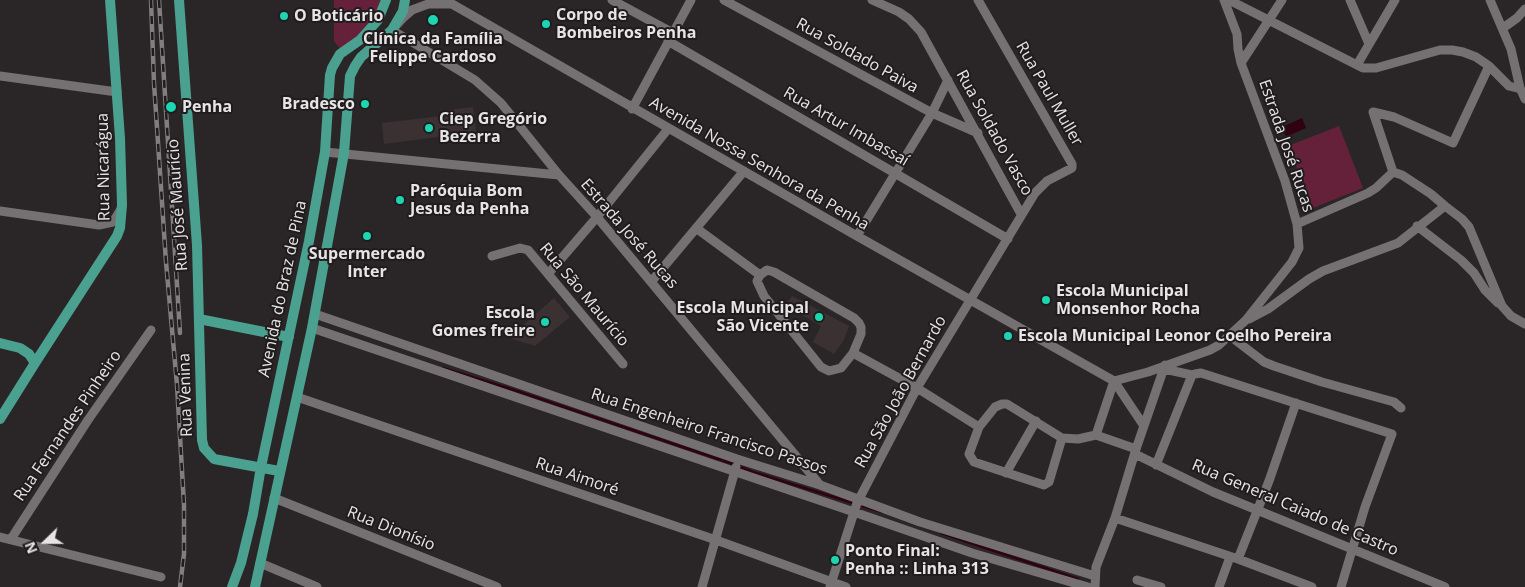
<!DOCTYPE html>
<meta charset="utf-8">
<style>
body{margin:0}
#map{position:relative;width:1525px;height:587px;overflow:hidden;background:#2a2627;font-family:"Open Sans",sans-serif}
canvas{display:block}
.north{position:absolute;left:20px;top:517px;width:50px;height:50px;-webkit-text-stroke:4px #201c1d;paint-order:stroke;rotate:248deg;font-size:14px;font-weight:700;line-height:20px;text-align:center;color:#e7e4e5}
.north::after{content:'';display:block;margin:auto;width:18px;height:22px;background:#e7e4e5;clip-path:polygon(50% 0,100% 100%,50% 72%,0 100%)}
</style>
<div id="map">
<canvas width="1525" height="587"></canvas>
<div class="north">N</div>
</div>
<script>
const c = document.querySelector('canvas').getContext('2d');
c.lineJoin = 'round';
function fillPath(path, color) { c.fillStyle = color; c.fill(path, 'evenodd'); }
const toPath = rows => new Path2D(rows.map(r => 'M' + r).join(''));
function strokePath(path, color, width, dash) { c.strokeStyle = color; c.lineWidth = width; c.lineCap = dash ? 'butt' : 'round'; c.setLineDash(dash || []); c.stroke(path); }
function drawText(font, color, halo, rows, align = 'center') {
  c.font = font + ' "Open Sans",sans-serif'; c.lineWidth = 4; c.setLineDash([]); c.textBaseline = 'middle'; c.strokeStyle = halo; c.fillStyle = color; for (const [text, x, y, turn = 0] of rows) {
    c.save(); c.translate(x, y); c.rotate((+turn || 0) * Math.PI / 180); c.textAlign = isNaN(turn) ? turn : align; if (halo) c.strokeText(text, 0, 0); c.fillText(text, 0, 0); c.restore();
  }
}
fillPath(toPath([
 [473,107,476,132,384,144,382,123,442,116,441,111],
 [792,296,849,326,844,340,834,354,813,342,821,326,790,308,783,309],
 [554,298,570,317,535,346,512,339,521,327]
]), '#3b3133');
fillPath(toPath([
 [334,0,380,0,377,12,368,25,358,38,341,50,334,41],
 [1339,126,1363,188,1313,208,1288,146]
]), '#65213a');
fillPath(toPath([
 [1302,118,1306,128,1286,137,1282,127]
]), '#300013');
strokePath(toPath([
 [443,368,517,391,727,462,753,472,882,512],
 [941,533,1078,579]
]), '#300013', 2.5);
strokePath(toPath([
 [612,0,673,33],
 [724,0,932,113,978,133],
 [872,0,899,12,909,19,921,32,1021,214],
 [1229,0,1363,68,1376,68,1440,50,1452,50,1463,52,1476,57,1489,66,1509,86,1517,88,1520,88],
 [1350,0,1369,44],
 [1490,0,1511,49,1520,88,1525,99],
 [1503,28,1517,18,1525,9],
 [668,41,1008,239],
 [1241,63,1282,0],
 [1357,65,1395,0],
 [0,76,117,92],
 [632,109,691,0],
 [1373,112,1394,117,1453,143,1489,66],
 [1373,112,1393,172],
 [325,152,559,175],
 [0,211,99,225,113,222,121,209],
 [1297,224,1368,193,1376,188,1393,172,1402,175,1431,194,1445,206],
 [1417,226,1461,260,1474,273,1485,290,1498,303],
 [696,228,760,275],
 [857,236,932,113,948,80],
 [492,256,520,248,528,250,623,364],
 [767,270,774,272,854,318,859,323,861,327,861,334,853,353,841,368,829,371,821,367,764,296,757,281,760,275,767,270],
 [548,274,597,217,668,129],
 [651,282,744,171],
 [315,314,737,459,820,485,920,522,1095,576],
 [1249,319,1268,309,1309,279,1323,271,1398,243,1445,206,1462,219,1469,227,1502,306,1511,316,1525,324],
 [312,328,854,512,972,553,1088,587],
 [1230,336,1264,362,1274,366,1322,382,1394,402,1401,408],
 [853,353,917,388,979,427],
 [1164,369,1192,375],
 [1114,381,1148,372,1210,350,1219,345,1246,320,1292,262,1299,248,1297,224,1285,181,1241,63,1238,49,1237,34,1224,0],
 [297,397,716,540,846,587],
 [1096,435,1114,381],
 [1062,438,1049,482,1044,485,974,462,969,454,979,427,995,407,1002,404,1007,404,1062,438,1078,439,1096,435,1136,449],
 [1135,454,1213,492,1445,587],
 [1156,465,1192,375,1195,374,1201,373,1392,434,1365,507,1341,587],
 [1006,473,1036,421],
 [820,485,597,217,559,175,501,103,475,80,392,30,404,17,412,10,428,4,452,4,857,236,1114,381,1144,426],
 [274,498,497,587],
 [1115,518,1238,559,1312,587],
 [0,537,161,577],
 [11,539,88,420,151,330],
 [1238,559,1269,481,1296,403],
 [260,563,317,587],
 [1137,580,1161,587],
 [702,587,736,467],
 [830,587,857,503,917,388,1035,193,1047,181,1072,168,1072,164,978,0],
 [1095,587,1096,567,1115,518,1136,449,1165,365],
 [1219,587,1230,557]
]), '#757172', 9);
strokePath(toPath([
 [179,0,197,245,202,440,204,448,214,459,279,471],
 [199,319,289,337],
 [0,343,20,348,29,354,35,363],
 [0,419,35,363,117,236,120,228,122,205,120,138,110,0],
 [232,587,241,563,253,514,261,467,309,241,325,152,330,75,332,68,340,54,360,40,378,20,386,0],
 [255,587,312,328,344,153,350,76,355,66,361,57,392,30,403,11,405,0]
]), '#4ba18f', 10);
const rail = toPath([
 [151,0,154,83,166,262,177,385,184,505,184,554,180,587],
 [159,0,180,333]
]);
strokePath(rail, '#817e7f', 4.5);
strokePath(rail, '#201c1d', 2.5, [8]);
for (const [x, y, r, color] of [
 [284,16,5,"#1dd5b1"],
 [433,20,6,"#1dd5b1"],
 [546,24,5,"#1dd5b1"],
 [365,104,5,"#1dd5b1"],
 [171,107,6,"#1dd5b1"],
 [429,128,5,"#1dd5b1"],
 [400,200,5,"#1dd5b1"],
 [367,236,5,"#1dd5b1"],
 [1046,300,5,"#1dd5b1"],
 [819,317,5,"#1dd5b1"],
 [545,322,5,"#1dd5b1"],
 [1008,336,5,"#1dd5b1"],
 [835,560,5,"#1dd5b1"]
]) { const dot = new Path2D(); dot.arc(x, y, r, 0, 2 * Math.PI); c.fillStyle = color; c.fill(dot); strokePath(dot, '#201c1d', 2); }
drawText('bold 16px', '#e7e4e5', '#201c1d', [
 ["Corpo de",556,15],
 ["Bombeiros Penha",556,33],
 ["O Boticário",294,16],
 ["Clínica da Família",433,39,"center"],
 ["Felippe Cardoso",433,57,"center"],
 ["Bradesco",355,104,"right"],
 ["Penha",182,107],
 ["Ciep Gregório",439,119],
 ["Bezerra",439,137],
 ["Paróquia Bom",410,191],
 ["Jesus da Penha",410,209],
 ["Supermercado",367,254,"center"],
 ["Inter",367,272,"center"],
 ["Escola Municipal",1056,291],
 ["Monsenhor Rocha",1056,309],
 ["Escola Municipal",809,308,"right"],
 ["São Vicente",809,326,"right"],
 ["Escola",535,313,"right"],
 ["Gomes freire",535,331,"right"],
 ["Escola Municipal Leonor Coelho Pereira",1018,336],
 ["Ponto Final:",845,551],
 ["Penha :: Linha 313",845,569]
], 'left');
drawText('16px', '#e7e4e5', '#201c1d', [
 ["Rua Soldado Paiva",857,56,29],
 ["Rua Paul Muller",1049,94,60],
 ["Rua Artur Imbassaí",846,127,30],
 ["Rua Soldado Vasco",994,133,61],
 ["Estrada José Rucas",1286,146,71],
 ["Avenida Nossa Senhora da Penha",759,164,30],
 ["Rua Nicarágua",104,167,-91],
 ["Rua José Maurício",178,205,-94],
 ["Estrada José Rucas",629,234,49],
 ["Avenida do Braz de Pina",283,289,-78],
 ["Rua São Maurício",584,295,50],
 ["Rua São João Bernardo",901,392,-61],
 ["Rua Venina",186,395,-92],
 ["Rua Fernandes Pinheiro",68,426,-56],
 ["Rua Engenheiro Francisco Passos",709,432,18],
 ["Rua Aimoré",577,477,19],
 ["Rua General Caiado de Castro",1295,508,23],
 ["Rua Dionísio",391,529,22]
]);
</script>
